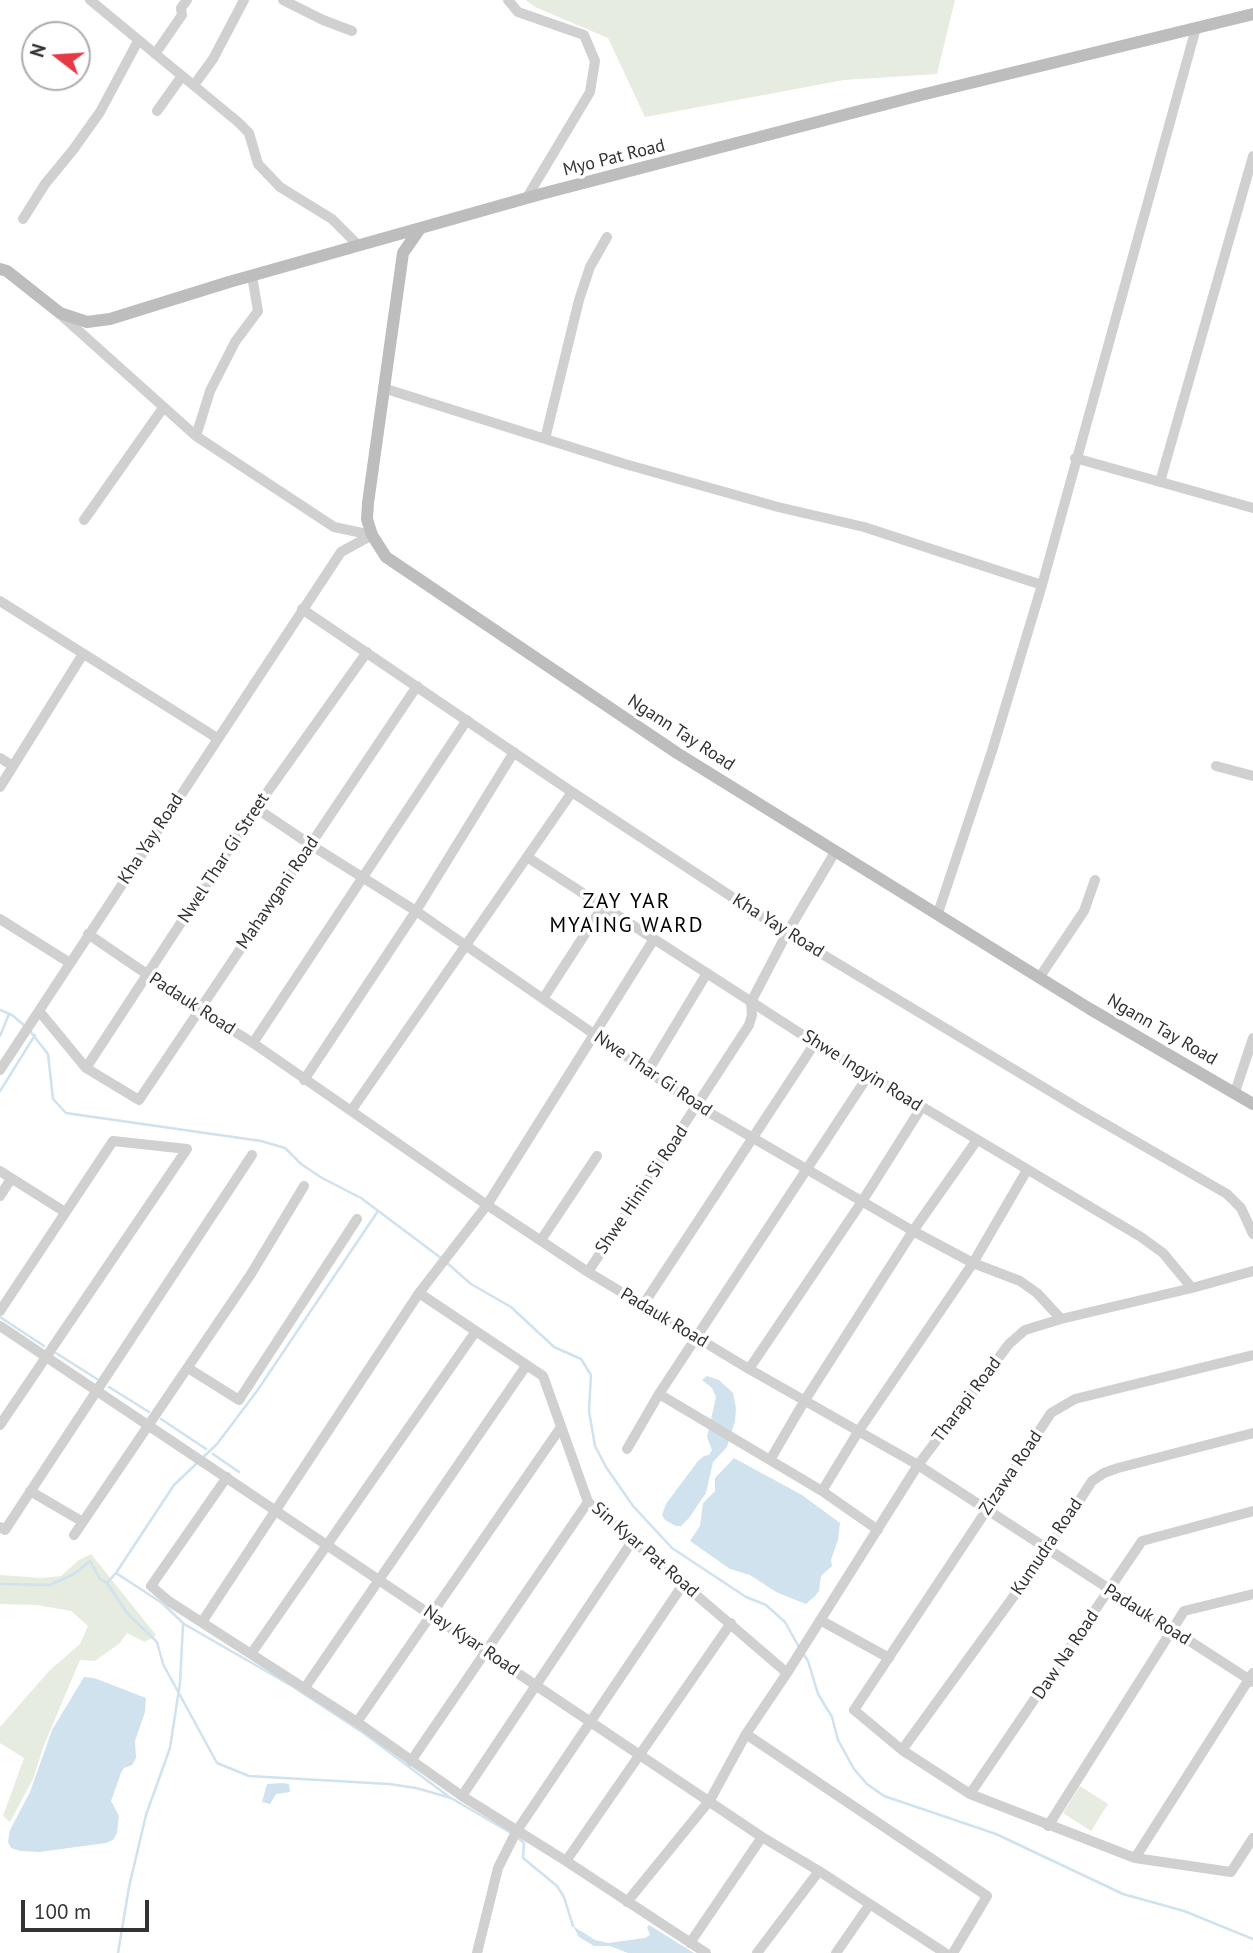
<!DOCTYPE html>
<style>
body{margin:0}
#map{position:relative;width:1253px;height:1953px;overflow:hidden;background:#fff;font-family:"PT Sans",sans-serif}
canvas{display:block}
.north{position:absolute;left:21px;top:21px;width:70px;height:70px;box-sizing:border-box;background:#fff;border:2px solid #adadad;border-radius:50%;rotate:287deg;font-size:19px;font-weight:700;line-height:28px;text-align:center;color:#333}
.north::after{content:'';display:block;margin:auto;width:24px;height:32px;background:#e63946;clip-path:polygon(50% 0,100% 100%,50% 72%,0 100%)}
.scale{position:absolute;left:21px;top:1900px;width:128px;height:32px;box-sizing:border-box;border:4px solid #333;border-top:0;padding-left:9px;font-size:21px;line-height:24px;white-space:nowrap;color:#333;-webkit-text-stroke:5px #fff;paint-order:stroke}
</style>
<div id="map">
<canvas width="1253" height="1953"></canvas>
<div class="north">N</div>
<div class="scale">100 m</div>
</div>
<script>
const c = document.querySelector('canvas').getContext('2d');
c.lineJoin = 'round';
function fillPath(path, color) { c.fillStyle = color; c.fill(path, 'evenodd'); }
const toPath = rows => new Path2D(rows.map(r => 'M' + r).join(''));
function strokePath(path, color, width, dash) { c.strokeStyle = color; c.lineWidth = width; c.lineCap = dash ? 'butt' : 'round'; c.setLineDash(dash || []); c.stroke(path); }
function drawText(font, color, halo, rows, align = 'center') {
  c.font = font + ' "PT Sans",sans-serif'; c.lineWidth = 7; c.setLineDash([]); c.textBaseline = 'middle'; c.strokeStyle = halo; c.fillStyle = color; for (const [text, x, y, turn = 0] of rows) {
    c.save(); c.translate(x, y); c.rotate((+turn || 0) * Math.PI / 180); c.textAlign = isNaN(turn) ? turn : align; if (halo) c.strokeText(text, 0, 0); c.fillText(text, 0, 0); c.restore();
  }
}
fillPath(toPath([
 [526,0,955,0,937,74,844,80,645,117,608,38,535,7],
 [91,1554,156,1635,145,1642,127,1633,120,1643,95,1661,80,1660,44,1745,33,1779,10,1822,3,1816,24,1758,0,1743,0,1727,50,1670,80,1644,88,1626,71,1611,37,1605,0,1604,0,1575,42,1578,61,1576,79,1560],
 [1080,1786,1108,1804,1091,1831,1063,1813]
]), '#e6ecdf');
fillPath(toPath([
 [707,1376,719,1380,733,1393,736,1408,735,1421,727,1447,713,1462,706,1493,689,1518,681,1526,676,1526,665,1520,662,1515,666,1504,698,1461,704,1456,709,1455,712,1450,707,1437,716,1397,712,1388,702,1380],
 [734,1458,802,1495,840,1523,838,1540,831,1560,832,1566,821,1576,819,1591,815,1596,806,1604,776,1592,750,1575,730,1569,690,1541,700,1526,703,1503,715,1491,715,1478],
 [84,1677,94,1678,146,1698,145,1712,135,1741,136,1758,132,1765,124,1768,121,1773,111,1801,119,1816,117,1833,113,1840,106,1843,39,1852,20,1851,11,1848,8,1842,10,1830,30,1792,52,1730],
 [283,1783,289,1784,290,1792,276,1794,270,1804,262,1802,267,1784],
 [649,1925,694,1953,628,1953,610,1946,594,1946,579,1937,573,1926,595,1940,608,1943,645,1938,650,1935,647,1927]
]), '#cfe2ee');
strokePath(toPath([
 [0,1010,12,1015,25,1026],
 [30,1031,48,1054,53,1099,66,1113,261,1141,285,1148,301,1164,322,1178,361,1198,441,1258],
 [0,1036,9,1014],
 [0,1091,35,1035],
 [446,1262,471,1284,511,1307,554,1347,581,1359,591,1375,589,1411,595,1446,606,1467,633,1506,672,1548,746,1597,766,1605,785,1622,800,1649],
 [0,1317,44,1346],
 [56,1353,97,1379],
 [109,1387,149,1412],
 [161,1419,206,1449],
 [213,1454,239,1472],
 [116,1573,174,1485,217,1444,257,1391,378,1211],
 [107,1583,127,1613,157,1642,163,1664,217,1763,249,1776,389,1784,416,1788,451,1798,511,1833],
 [0,1584,50,1585,74,1574,90,1561,100,1579,107,1583,116,1573,162,1603,184,1624,292,1686,365,1734,448,1796],
 [804,1655,808,1661,818,1694,832,1717,838,1740,854,1769,867,1784,884,1796,996,1834,1123,1894,1184,1911,1253,1939],
 [517,1837,524,1843,523,1858,557,1886,564,1897,573,1926],
 [118,1953,129,1887,146,1815,170,1748,180,1683,183,1625]
]), '#cfe2ee', 2.5);
strokePath(toPath([
 [90,0,238,122,249,133,258,164,280,187,332,219,359,246],
 [283,0,323,20,352,31],
 [508,0,518,12,584,35,595,61,590,92,526,199],
 [155,54,182,15,181,8,187,0],
 [194,85,213,59,244,0],
 [157,111,182,76],
 [23,219,45,184,73,150,100,112,138,41],
 [62,316,196,436,334,527,372,535],
 [383,388,625,464,778,507,864,527,1042,585],
 [196,436,210,391,235,342,258,311,252,276],
 [545,439,579,300,590,267,607,237],
 [1075,458,1253,508],
 [1160,482,1253,156],
 [84,520,163,408],
 [0,601,217,738],
 [302,609,572,792,787,933,1083,1111,1227,1194,1241,1208,1253,1234],
 [0,758,13,766],
 [1216,766,1253,776],
 [0,787,83,654],
 [256,808,311,845,416,911,698,1106,913,1231,973,1263,1020,1281,1037,1293,1061,1319],
 [527,857,815,1043,1141,1237,1163,1253,1192,1288],
 [938,913,992,751,1042,585,1196,28],
 [0,919,70,963],
 [88,934,198,1009,253,1043,487,1205,588,1272,749,1369,918,1465,1253,1682],
 [1039,978,1084,911,1095,880],
 [543,999,603,906],
 [39,1011,86,1068,139,1100,417,686],
 [253,1043,467,720],
 [86,1068,256,808,367,652],
 [0,1070,341,552,372,535],
 [648,1071,707,973],
 [304,1080,416,911,514,752],
 [1235,1092,1253,1038],
 [351,1111,572,792],
 [0,1171,65,1212],
 [0,1196,11,1179],
 [541,1240,597,1156],
 [588,1272,749,1025,752,1015,751,1002,787,933,835,852],
 [419,1293,543,1376,588,1502,787,1673],
 [643,1305,815,1043],
 [0,1311,113,1141,187,1149,0,1425],
 [0,1326,762,1837,819,1871,945,1953],
 [1253,1355,1075,1399,1051,1413,854,1710,902,1750,970,1794,1135,1858,1231,1872,1253,1838],
 [188,1368,239,1400,357,1219],
 [749,1369,863,1200,921,1108],
 [659,1394,822,1491,878,1530],
 [627,1449,659,1394,868,1076],
 [770,1460,805,1400,913,1231,977,1140],
 [227,1477,151,1586,170,1602,357,1722,462,1796,566,1861,706,1953],
 [30,1491,83,1522],
 [822,1491,858,1432,973,1263,1027,1170],
 [0,1527,5,1530,252,1155],
 [74,1535,251,1274,304,1186],
 [820,1620,889,1658],
 [202,1622,419,1293,487,1205,654,939],
 [251,1654,476,1331],
 [304,1689,526,1366],
 [357,1722,561,1427],
 [746,1734,987,1896,953,1953],
 [902,1750,1048,1549,1092,1481,1104,1473,1118,1468,1253,1433],
 [411,1761,588,1502],
 [970,1794,1142,1541,1253,1511],
 [462,1796,633,1540],
 [1048,1826,1184,1611,1253,1594],
 [1135,1858,1253,1673],
 [566,1861,731,1623],
 [627,1902,710,1800,746,1734,787,1673,918,1465,1009,1344,1025,1330,1061,1319,1192,1288,1253,1271],
 [690,1943,762,1837],
 [477,1953,498,1868,516,1832,684,1583],
 [757,1953,819,1871],
 [836,1953,870,1904]
]), '#d0d0d0', 10);
strokePath(toPath([
 [419,230,403,253,368,503,367,519,372,535,386,557,677,753,1090,1009,1253,1104],
 [0,269,7,271,60,313,87,322,110,319,229,282,541,194,917,96,1253,14]
]), '#bdbdbd', 12);
drawText('18px', '#333', '#fff', [
 ["Myo Pat Road",614,158,-14],
 ["Ngann Tay Road",681,733,33],
 ["Kha Yay Road",151,839,-57],
 ["Nwel Thar Gi Street",224,858,-57],
 ["Mahawgani Road",278,893,-56],
 ["Kha Yay Road",778,926,32],
 ["Padauk Road",192,1004,33],
 ["Ngann Tay Road",1162,1030,30],
 ["Shwe Ingyin Road",862,1071,32],
 ["Nwe Thar Gi Road",653,1074,34],
 ["Shwe Hinin Si Road",642,1190,-56],
 ["Padauk Road",664,1318,31],
 ["Tharapi Road",967,1400,-53],
 ["Zizawa Road",1011,1473,-56],
 ["Kumudra Road",1047,1547,-56],
 ["Sin Kyar Pat Road",645,1550,41],
 ["Padauk Road",1147,1615,32],
 ["Nay Kyar Road",471,1641,34],
 ["Daw Na Road",1066,1655,-56]
]);
c.letterSpacing = '2px';
drawText('21px', '#000', '#fff', [
 ["ZAY YAR",627,902],
 ["MYAING WARD",627,926]
]);
c.letterSpacing = '0px';
</script>
